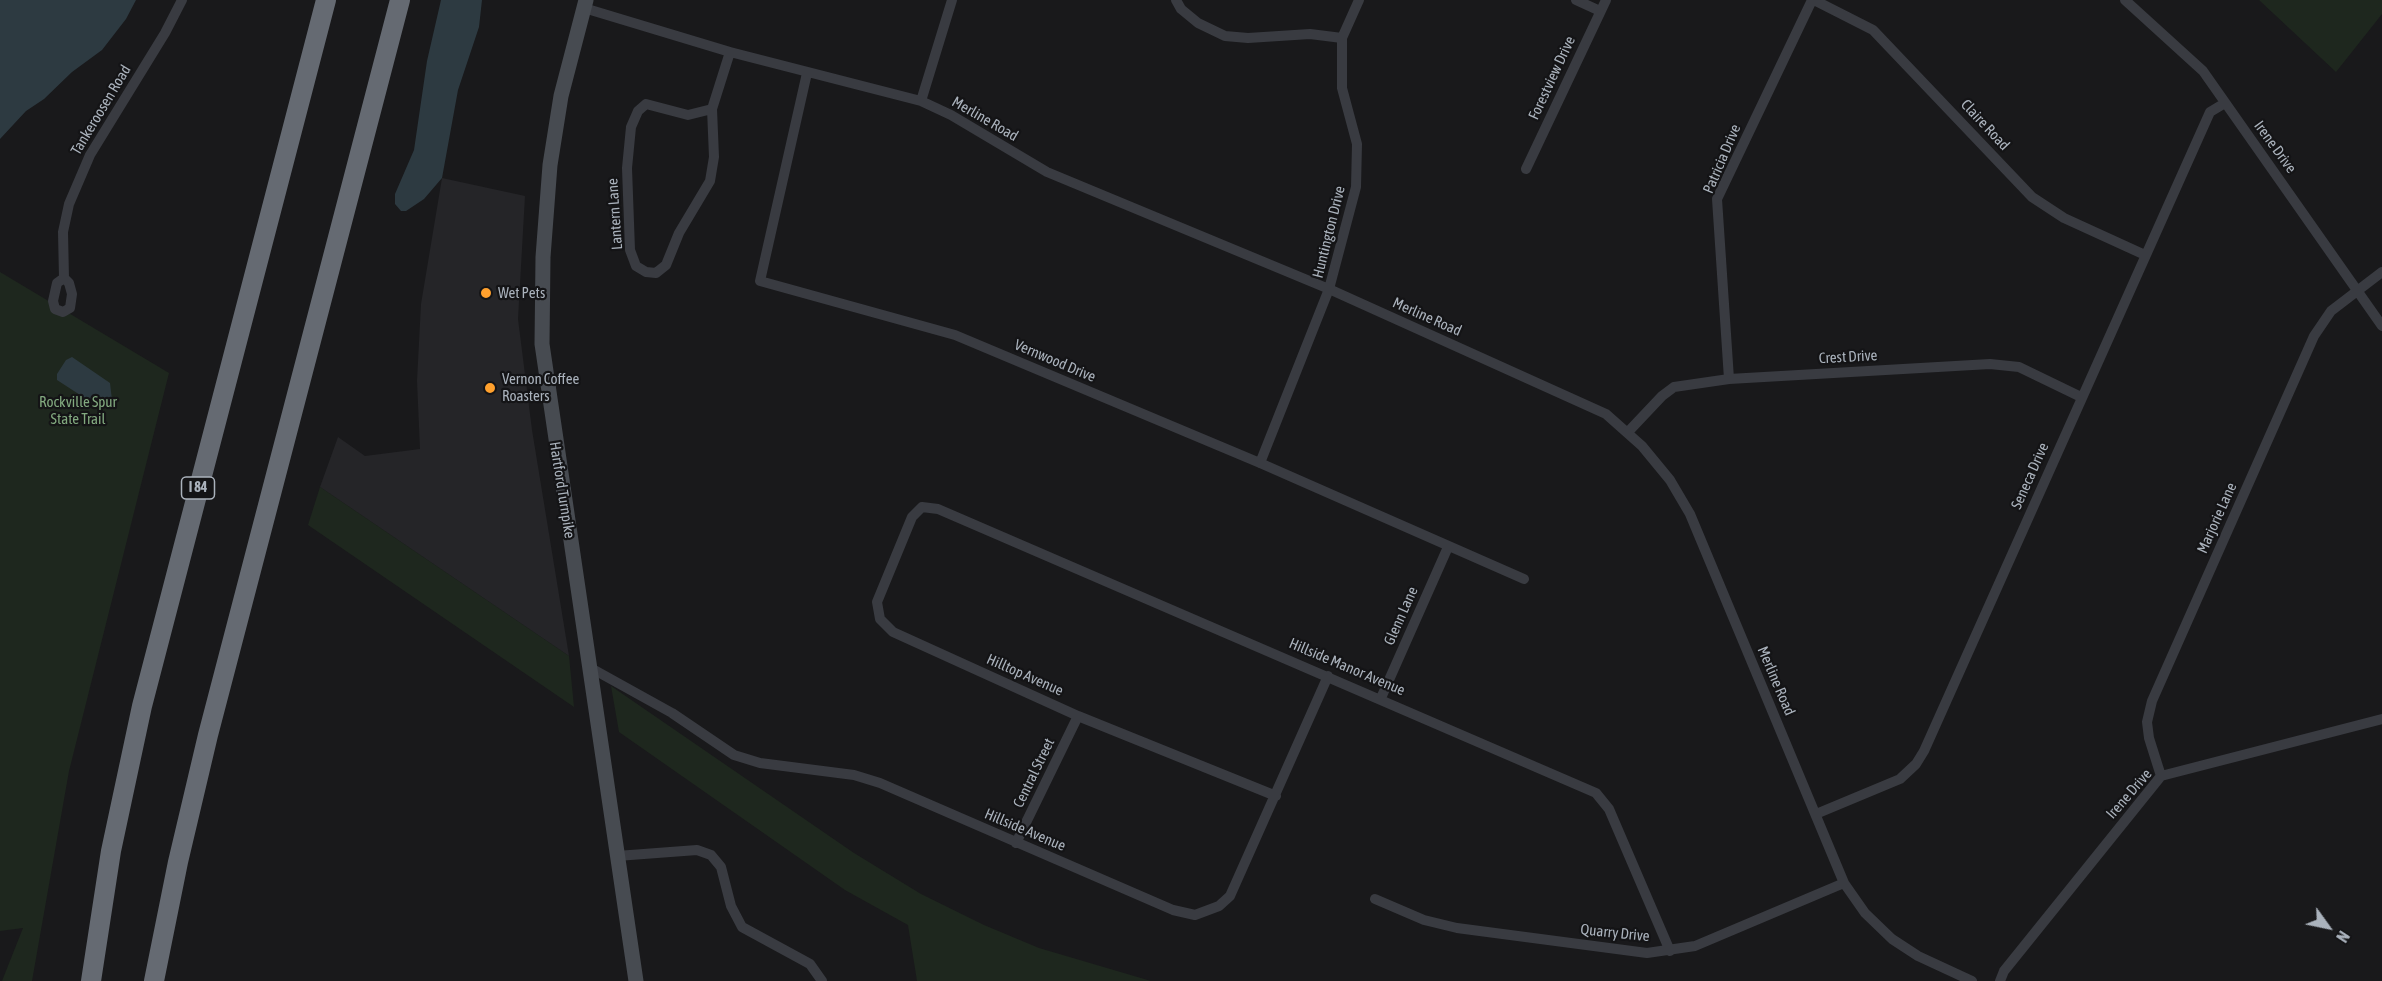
<!DOCTYPE html>
<style>
body{margin:0}
#map{position:relative;width:2382px;height:981px;overflow:hidden;background:#19191b;font-family:"Asap Condensed",sans-serif}
canvas{display:block}
.north{position:absolute;left:2298px;top:897px;width:60px;height:60px;-webkit-text-stroke:4px #141416;paint-order:stroke;rotate:123deg;font-size:16px;font-weight:700;line-height:24px;text-align:center;color:#aab2bc}
.north::after{content:'';display:block;margin:auto;width:21px;height:27px;background:#aab2bc;clip-path:polygon(50% 0,100% 100%,50% 72%,0 100%)}
</style>
<div id="map">
<canvas width="2382" height="981"></canvas>
<div class="north">N</div>
</div>
<script>
const c = document.querySelector('canvas').getContext('2d');
c.lineJoin = 'round';
function fillPath(path, color) { c.fillStyle = color; c.fill(path, 'evenodd'); }
const toPath = rows => new Path2D(rows.map(r => 'M' + r).join(''));
function strokePath(path, color, width, dash) { c.strokeStyle = color; c.lineWidth = width; c.lineCap = dash ? 'butt' : 'round'; c.setLineDash(dash || []); c.stroke(path); }
function drawText(font, color, halo, rows, align = 'center') {
  c.font = font + ' "Asap Condensed",sans-serif'; c.lineWidth = 4.5; c.setLineDash([]); c.textBaseline = 'middle'; c.strokeStyle = halo; c.fillStyle = color; for (const [text, x, y, turn = 0] of rows) {
    c.save(); c.translate(x, y); c.rotate((+turn || 0) * Math.PI / 180); c.textAlign = isNaN(turn) ? turn : align; if (halo) c.strokeText(text, 0, 0); c.fillText(text, 0, 0); c.restore();
  }
}
fillPath(toPath([
 [442,178,525,196,518,319,532,430,569,656,320,487,338,437,365,456,420,449,417,381,421,304]
]), '#252528');
fillPath(toPath([
 [2259,0,2382,0,2382,14,2336,72],
 [0,272,169,373,69,771,32,981,2,981,23,928,0,931],
 [320,487,569,656,574,707,308,525],
 [611,686,854,853,921,894,984,925,1039,948,1151,981,917,981,908,925,845,890,619,732]
]), '#1e271e');
fillPath(toPath([
 [0,0,136,0,126,19,102,50,72,72,44,99,26,111,0,139],
 [441,0,482,0,479,27,458,90,442,178,424,199,406,211,401,211,395,204,395,194,414,150,427,61],
 [72,357,110,383,112,400,106,407,94,404,57,380,57,374,66,360]
]), '#2d3a41');
strokePath(toPath([
 [1176,0,1181,9,1198,23,1225,36,1248,38,1310,34,1342,38],
 [1576,0,1600,11],
 [1814,0,1873,30,2032,197,2064,218,2145,255],
 [2125,0,2203,71,2382,326],
 [584,8,730,52,921,101,951,115,1047,172,1329,289,1606,414,1642,446,1670,480,1690,514,1844,883,1865,913,1892,939,1918,956,1972,981],
 [807,73,760,281,955,335,1260,463,1524,579],
 [921,101,952,0],
 [712,109,688,115,646,104,638,111,631,127,627,168,630,250,636,266,646,272,656,273,666,265,679,233,710,181,714,157,712,109,730,52],
 [1526,169,1606,0],
 [64,278,69,283,72,294,70,308,63,312,55,309,53,301,57,283,64,278,63,232,69,204,90,155,165,33,182,0],
 [1729,379,1717,199,1812,0],
 [1628,432,1662,396,1674,387,1729,379,1990,364,2019,367,2081,397],
 [1260,463,1329,289,1356,187,1357,144,1342,88,1342,38,1359,0],
 [589,667,672,713,734,755,760,763,854,775,880,783,1173,910,1195,915,1219,906,1230,896,1328,676],
 [1381,698,1448,547],
 [2161,776,2149,738,2147,722,2152,701,2314,336,2331,311,2382,272],
 [1276,796,1078,716,893,632,880,619,877,602,912,517,922,507,938,509,1596,793,1609,809,1670,951],
 [1816,814,1900,779,1916,764,1924,751,2210,112,2225,103],
 [1016,843,1078,716],
 [617,856,697,850,711,855,721,867,731,906,742,927,810,964,822,981],
 [1375,899,1424,920,1457,928,1647,953,1695,946,1844,883],
 [2000,981,2004,971,2161,776,2382,719]
]), '#393b41', 10);
strokePath(toPath([
 [586,0,561,96,550,165,543,257,542,344,636,981]
]), '#474b51', 15);
strokePath(toPath([
 [91,981,111,851,142,706,326,0],
 [154,981,178,862,208,735,400,0]
]), '#656a72', 20);
for (const [x, y, r, color] of [
 [486,293,6,"#ffa02d"],
 [490,388,6,"#ffa02d"]
]) { const dot = new Path2D(); dot.arc(x, y, r, 0, 2 * Math.PI); c.fillStyle = color; c.fill(dot); strokePath(dot, '#141416', 2); }
for (const [x, y, w] of [
 [198,488,33]
]) { const box = new Path2D(); box.roundRect(x - w / 2, y - 11, w, 22, 4.5); c.fillStyle = '#141416'; c.fill(box); strokePath(box, '#aab2bc', 1.5); }
drawText('bold 14px', '#aab2bc', null, [
 ["I 84",198,488]
]);
drawText('15px', '#aab2bc', '#141416', [
 ["Forestview Drive",1552,78,-65],
 ["Tankeroosen Road",101,110,-59],
 ["Merline Road",985,119,30],
 ["Claire Road",1985,125,47],
 ["Irene Drive",2275,147,54],
 ["Patricia Drive",1722,159,-67],
 ["Lantern Lane",615,214,-94],
 ["Huntington Drive",1329,232,-76],
 ["Merline Road",1427,317,24],
 ["Crest Drive",1848,357,-3],
 ["Vernwood Drive",1055,361,23],
 ["Seneca Drive",2030,476,-66],
 ["Hartford Turnpike",562,490,81],
 ["Marjorie Lane",2217,518,-66],
 ["Glenn Lane",1401,616,-66],
 ["Hillside Manor Avenue",1347,667,23],
 ["Hilltop Avenue",1025,675,24],
 ["Merline Road",1776,681,67],
 ["Central Street",1034,773,-64],
 ["Irene Drive",2129,794,-49],
 ["Hillside Avenue",1025,830,23],
 ["Quarry Drive",1615,933,6]
]);
drawText('15px', '#aab2bc', '#141416', [
 ["Wet Pets",498,293],
 ["Vernon Coffee",502,379],
 ["Roasters",502,396]
], 'left');
drawText('15px', '#82a97f', '#141416', [
 ["Rockville Spur",78,402],
 ["State Trail",78,419]
]);
</script>
